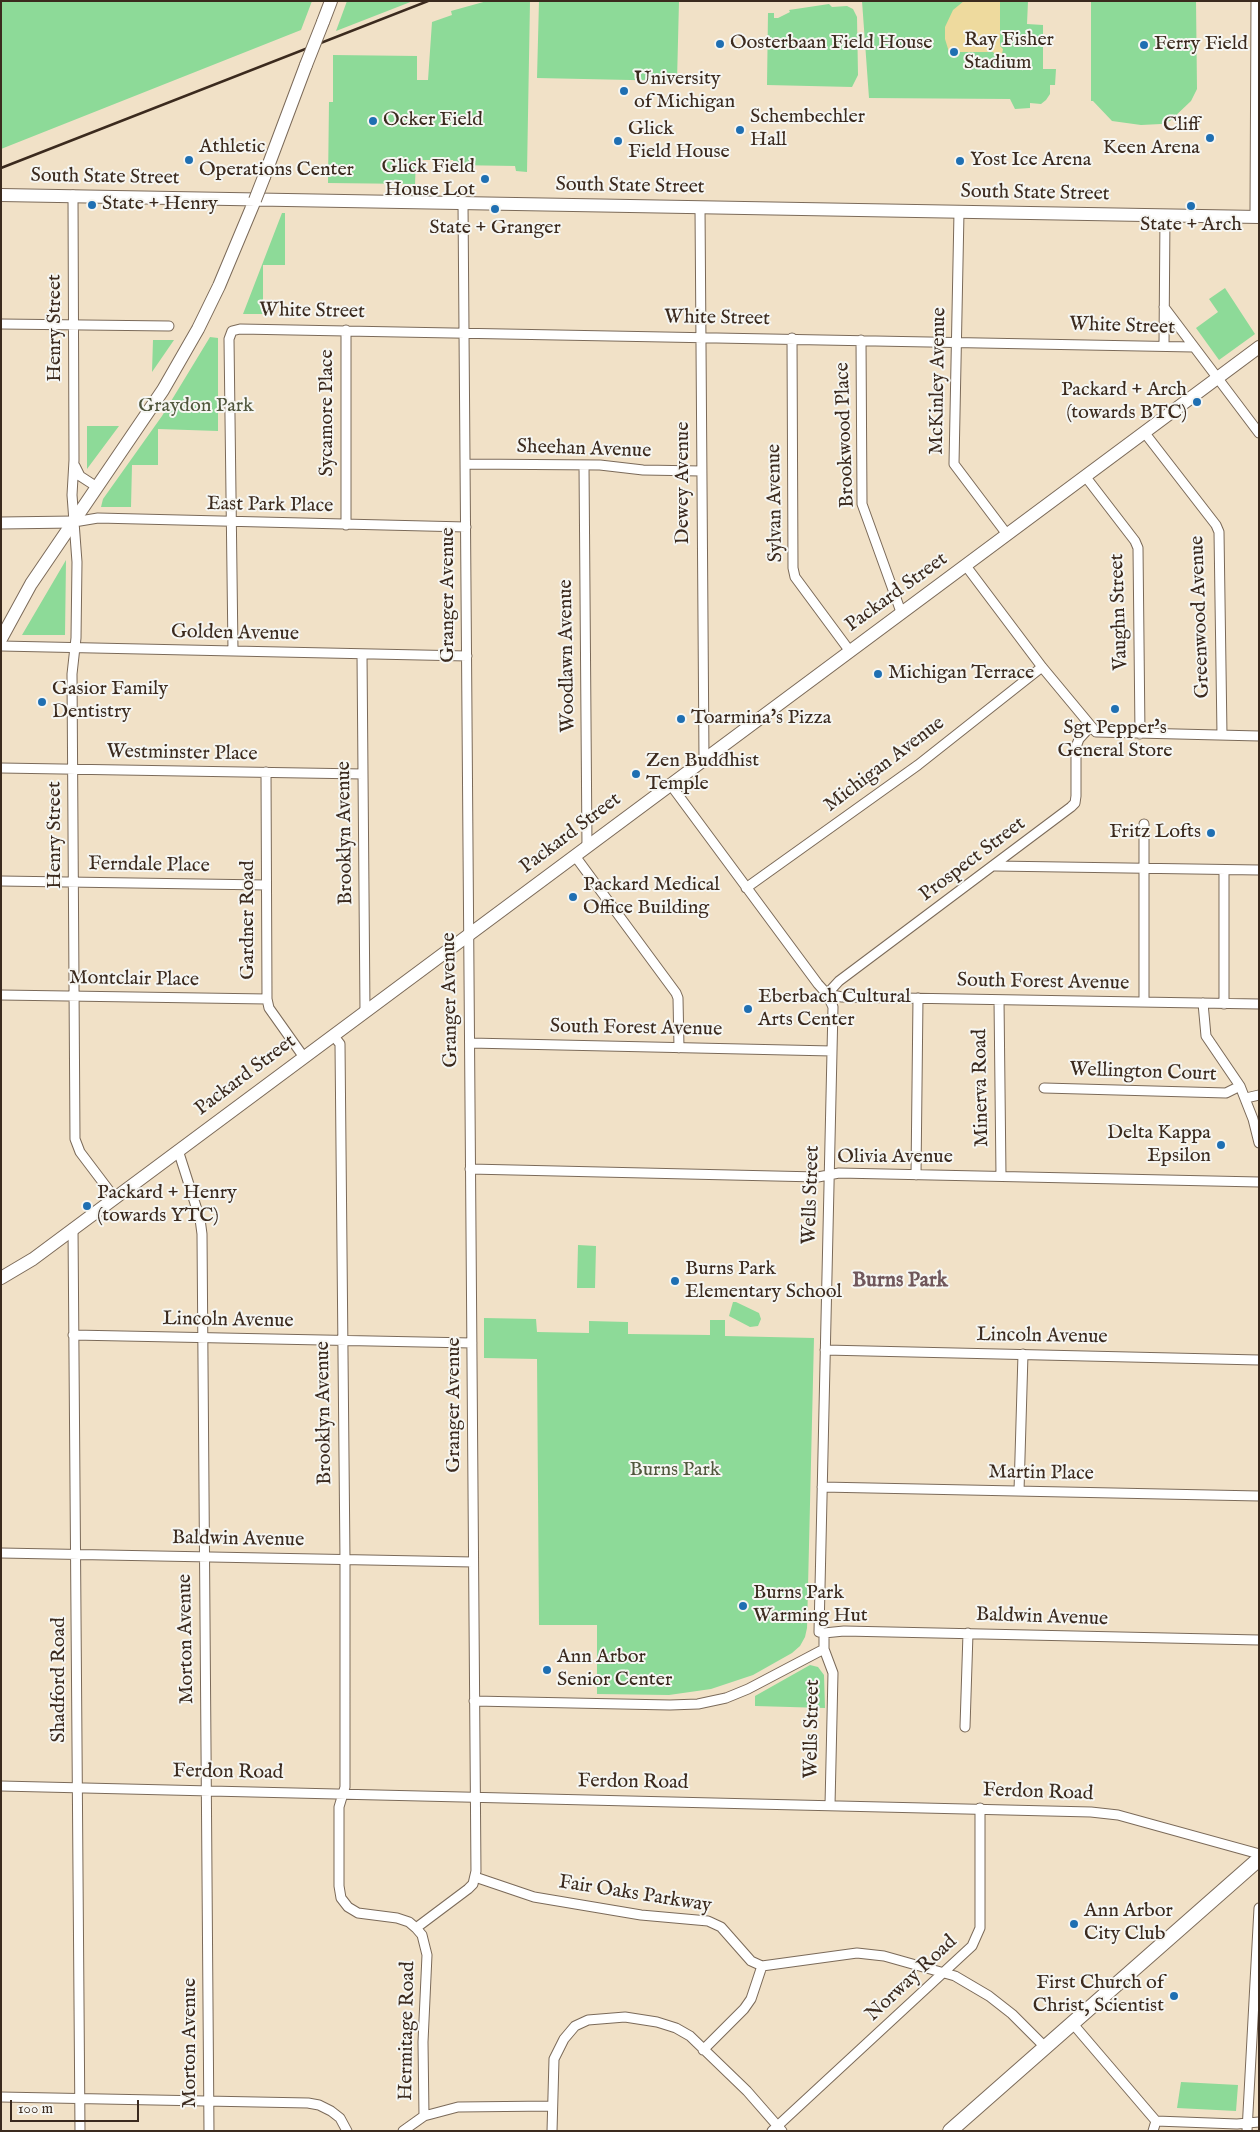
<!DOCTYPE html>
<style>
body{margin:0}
#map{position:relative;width:1260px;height:2132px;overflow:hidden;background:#f1e1c7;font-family:"IM FELL English",serif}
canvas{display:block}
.frame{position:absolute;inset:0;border:2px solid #3b2a1e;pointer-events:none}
.scale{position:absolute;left:10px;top:2100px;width:129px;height:22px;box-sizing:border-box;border:2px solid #3b2a1e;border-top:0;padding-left:6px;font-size:15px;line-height:18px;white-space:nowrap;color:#3b2a1e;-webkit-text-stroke:4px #f6f6f2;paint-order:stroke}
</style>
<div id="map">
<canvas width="1260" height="2132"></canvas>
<div class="frame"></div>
<div class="scale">100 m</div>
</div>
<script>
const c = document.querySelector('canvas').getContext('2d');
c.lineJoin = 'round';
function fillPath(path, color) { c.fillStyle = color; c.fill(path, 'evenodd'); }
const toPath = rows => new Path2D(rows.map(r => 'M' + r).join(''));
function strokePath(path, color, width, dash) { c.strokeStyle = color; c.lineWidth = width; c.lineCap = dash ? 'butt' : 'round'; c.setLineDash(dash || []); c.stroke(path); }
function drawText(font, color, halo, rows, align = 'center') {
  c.font = font + ' "IM FELL English",serif'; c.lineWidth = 4; c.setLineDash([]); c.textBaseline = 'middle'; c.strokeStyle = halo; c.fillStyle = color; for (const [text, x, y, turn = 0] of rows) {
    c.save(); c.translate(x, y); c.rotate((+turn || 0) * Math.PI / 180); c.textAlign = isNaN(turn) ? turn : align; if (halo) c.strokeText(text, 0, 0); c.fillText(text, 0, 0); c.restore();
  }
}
fillPath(toPath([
 [1,1,312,1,301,30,1,149],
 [347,1,380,2,413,1,336,31],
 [487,1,530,1,527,172,516,171,515,166,454,165,453,160,416,160,415,184,328,183,329,102,333,102,333,55,417,56,417,80,428,80,432,22,452,15,451,11],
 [539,1,679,1,677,81,537,78],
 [862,1,1028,1,1027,24,1043,25,1043,69,1056,69,1055,85,1050,85,1050,94,1046,100,1041,104,1030,103,1030,108,1015,109,1010,99,869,98],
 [1091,1,1196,1,1197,89,1191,101,1170,121,1161,124,1141,125,1112,121,1093,101,1091,101],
 [829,4,832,7,847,6,853,9,857,17,858,75,852,87,767,85,768,13,774,13,774,18,778,18,790,12,789,10],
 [282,213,285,213,285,265,263,265,263,314,243,314],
 [1225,288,1255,334,1219,360,1196,328,1218,312,1209,299],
 [210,337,218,338,218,431,158,429,158,465,132,465,131,507,101,507,103,499,162,416],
 [153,340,174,340,152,372],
 [87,426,119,426,87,469],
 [66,560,65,635,22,635],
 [578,1245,596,1246,595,1288,577,1288],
 [733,1302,736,1302,759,1313,761,1319,758,1326,750,1327,729,1316],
 [484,1318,536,1319,537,1332,589,1333,589,1321,628,1322,628,1334,710,1335,710,1320,725,1320,725,1336,814,1338,807,1628,805,1637,800,1646,792,1653,753,1675,711,1689,669,1695,597,1694,597,1625,539,1625,537,1359,484,1358],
 [810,1665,818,1667,824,1675,825,1708,755,1706,755,1696],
 [1181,2082,1238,2085,1236,2111,1177,2108]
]), '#8dda98');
fillPath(toPath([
 [964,1,1000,1,1000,46,1003,49,1002,54,996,55,993,52,949,52,945,39,945,27,953,10]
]), '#eeda9e');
const minor = toPath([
 [73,195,74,460,72,495,77,562,76,638,72,674,75,1139,80,1152,114,1197],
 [700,207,704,758],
 [959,212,954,464,1006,533],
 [1164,307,1259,433],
 [1,324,169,326],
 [346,330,346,525],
 [792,338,793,568,795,577,849,650],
 [861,340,862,504,901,612],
 [1164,345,1165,215],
 [1144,432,1216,525,1219,532,1222,735],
 [466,464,600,465,643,470,701,471],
 [584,465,587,847],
 [75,466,80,476,97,487],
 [1085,476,1135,541,1138,548,1140,734],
 [74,522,98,518,466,527],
 [966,566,1042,667,1096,732,1259,736],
 [1,646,467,656],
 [233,651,229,339,232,331,240,329,1193,347],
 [362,654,365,1011],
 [1,768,363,774],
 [266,772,267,999,269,1008,303,1056],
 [670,784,818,984,827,994,833,1007,819,1632,824,1633,824,1649,833,1673,830,1805],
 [1144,824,1144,1002],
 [575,856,676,993,678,998,679,1048],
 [995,866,1259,870],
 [1224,870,1224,1004],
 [1,881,266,885],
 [746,888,918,765,1042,667],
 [827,994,842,997,1259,1004],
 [827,994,839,981,1071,807,1075,803,1076,796,1076,747,1079,739,1090,727],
 [1,995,267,999],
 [999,1000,1001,1176],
 [1203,1003,1206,1036,1240,1086,1253,1119,1259,1143],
 [333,1035,340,1044,345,1560,345,1787,339,1807,339,1886,341,1898,348,1907,358,1913,397,1918,409,1922,416,1928,422,1935,427,1955,423,2042,424,2116],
 [470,1043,832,1051],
 [1044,1088,1226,1093,1240,1086],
 [1246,1098,1259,1095],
 [178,1150,200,1219,202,1234,209,2131],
 [470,1169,818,1177,839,1173,1259,1182],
 [916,1175,918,998],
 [73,1228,80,2131],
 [73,1335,472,1343],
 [825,1350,1259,1360],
 [822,1487,1259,1496],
 [1019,1491,1023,1354],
 [1,1553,473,1562],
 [824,1633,844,1631,1259,1640],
 [474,1701,670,1705,698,1704,726,1698,748,1689,824,1649],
 [965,1727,968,1633],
 [1,1786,1091,1812,1118,1815,1259,1854],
 [475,1877,534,1897,641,1915,708,1921,721,1927,751,1961,762,1966,857,1953,884,1956,955,1976,989,1996,1012,2014,1046,2048],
 [416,1928,468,1889,473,1884,476,1871,463,203],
 [1073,2024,1156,2121,1237,2124,1259,2122],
 [703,2050,744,2009,751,1999,762,1966],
 [1,2097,308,2103,319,2105,331,2111,340,2118,347,2131],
 [403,2131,424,2116,458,2107,552,2106],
 [552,2131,554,2059,564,2039,575,2026,588,2020,625,2017,657,2022,676,2028,690,2036,747,2091,782,2131],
 [772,2131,972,1946,980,1928,980,1808],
 [1153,2131,1156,2121],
 [1247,2131,1259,1908]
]);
const tertiary = toPath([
 [1256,217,1257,1],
 [1,523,74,522]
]);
const secondary = toPath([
 [323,22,331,1],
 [264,177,306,65],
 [1,195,1259,217],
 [1,639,31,584,163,390,198,329,219,286,255,200],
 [1,1278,33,1259,1259,347]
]);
const primary = toPath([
 [950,2131,1259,1859]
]);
strokePath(minor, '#7b6a59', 11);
strokePath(tertiary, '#7b6a59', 13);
strokePath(secondary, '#7b6a59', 14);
strokePath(primary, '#7b6a59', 16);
strokePath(minor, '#fff', 9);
strokePath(tertiary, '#fff', 11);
strokePath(secondary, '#fff', 12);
strokePath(primary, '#fff', 14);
strokePath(toPath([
 [1,168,428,1]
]), '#3b2a1e', 2.5);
const secondaryBridge = toPath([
 [306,65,323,22],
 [255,200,264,177]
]);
strokePath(secondaryBridge, '#7b6a59', 14, []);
strokePath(secondaryBridge, '#fff', 12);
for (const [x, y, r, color] of [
 [720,44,5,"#1f6fb2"],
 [1144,45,5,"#1f6fb2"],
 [954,52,5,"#1f6fb2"],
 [624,91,5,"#1f6fb2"],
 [373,121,5,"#1f6fb2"],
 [740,130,5,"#1f6fb2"],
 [1210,138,5,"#1f6fb2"],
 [618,141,5,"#1f6fb2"],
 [189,160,5,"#1f6fb2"],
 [960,161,5,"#1f6fb2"],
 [485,179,5,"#1f6fb2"],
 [92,205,5,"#1f6fb2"],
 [1191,206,5,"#1f6fb2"],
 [495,209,5,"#1f6fb2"],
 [1197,402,5,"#1f6fb2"],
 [878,674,5,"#1f6fb2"],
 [42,702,5,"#1f6fb2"],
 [1115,709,5,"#1f6fb2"],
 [681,719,5,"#1f6fb2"],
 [636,774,5,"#1f6fb2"],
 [1211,833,5,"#1f6fb2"],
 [573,897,5,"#1f6fb2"],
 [748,1009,5,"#1f6fb2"],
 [1221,1145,5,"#1f6fb2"],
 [87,1206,5,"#1f6fb2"],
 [675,1281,5,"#1f6fb2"],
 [743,1606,5,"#1f6fb2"],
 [547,1670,5,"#1f6fb2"],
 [1074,1924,5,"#1f6fb2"],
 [1174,1996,5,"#1f6fb2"]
]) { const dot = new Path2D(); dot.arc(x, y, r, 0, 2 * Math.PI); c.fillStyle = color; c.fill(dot); strokePath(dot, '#f6f6f2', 2); }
drawText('20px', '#3b2a1e', '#f6f6f2', [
 ["Ray Fisher",964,41],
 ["Stadium",964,64],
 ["Oosterbaan Field House",730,44],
 ["Ferry Field",1154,45],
 ["University",634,80],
 ["of Michigan",634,103],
 ["Schembechler",750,118],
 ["Hall",750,141],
 ["Ocker Field",383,121],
 ["Cliff",1200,126,"right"],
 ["Keen Arena",1200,149,"right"],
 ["Glick",628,130],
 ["Field House",628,153],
 ["Athletic",199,148],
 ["Operations Center",199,171],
 ["Yost Ice Arena",970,161],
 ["Glick Field",475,168,"right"],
 ["House Lot",475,191,"right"],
 ["State + Henry",102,205],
 ["State + Arch",1191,226,"center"],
 ["State + Granger",495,229,"center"],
 ["Packard + Arch",1187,391,"right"],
 ["(towards BTC)",1187,414,"right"],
 ["Michigan Terrace",888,674],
 ["Gasior Family",52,690],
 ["Dentistry",52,713],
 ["Toarmina's Pizza",691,719],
 ["Sgt Pepper's",1115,729,"center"],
 ["General Store",1115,752,"center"],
 ["Zen Buddhist",646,762],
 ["Temple",646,785],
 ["Fritz Lofts",1201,833,"right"],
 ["Packard Medical",583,886],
 ["Office Building",583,909],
 ["Eberbach Cultural",758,998],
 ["Arts Center",758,1021],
 ["Delta Kappa",1211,1134,"right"],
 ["Epsilon",1211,1157,"right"],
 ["Packard + Henry",97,1194],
 ["(towards YTC)",97,1217],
 ["Burns Park",685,1270],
 ["Elementary School",685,1293],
 ["Burns Park",753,1594],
 ["Warming Hut",753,1617],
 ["Ann Arbor",557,1658],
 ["Senior Center",557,1681],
 ["Ann Arbor",1084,1912],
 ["City Club",1084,1935],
 ["First Church of",1164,1984,"right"],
 ["Christ, Scientist",1164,2007,"right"]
], 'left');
drawText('20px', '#3b2a1e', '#f6f6f2', [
 ["South State Street",105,178,1],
 ["South State Street",630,187,1],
 ["South State Street",1035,194,1],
 ["White Street",312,312,1],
 ["White Street",717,319,1],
 ["White Street",1122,327,2],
 ["Henry Street",56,328,-90],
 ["McKinley Avenue",939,381,-89],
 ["Sycamore Place",328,413,-90],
 ["Brookwood Place",846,435,-92],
 ["Sheehan Avenue",584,450,2],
 ["Dewey Avenue",684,483,-90],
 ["Sylvan Avenue",776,503,-91],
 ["East Park Place",270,506,1],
 ["Packard Street",897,593,-36],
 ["Granger Avenue",449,595,-90],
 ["Vaughn Street",1120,612,-92],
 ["Greenwood Avenue",1201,617,-92],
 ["Golden Avenue",235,634,1],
 ["Woodlawn Avenue",568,656,-91],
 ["Westminster Place",182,754,1],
 ["Michigan Avenue",885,765,-37],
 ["Brooklyn Avenue",346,833,-91],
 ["Packard Street",571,834,-37],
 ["Henry Street",56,835,-90],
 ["Prospect Street",973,860,-37],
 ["Ferndale Place",149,866,1],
 ["Gardner Road",249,920,-90],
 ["Montclair Place",134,980,1],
 ["South Forest Avenue",1043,983,1],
 ["Granger Avenue",451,1000,-91],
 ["South Forest Avenue",636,1029,1],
 ["Wellington Court",1143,1073,2],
 ["Packard Street",246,1076,-37],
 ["Minerva Road",982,1088,-91],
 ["Olivia Avenue",895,1158],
 ["Wells Street",812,1195,-88],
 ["Lincoln Avenue",228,1321,1],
 ["Lincoln Avenue",1042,1337,1],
 ["Granger Avenue",455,1405,-90],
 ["Brooklyn Avenue",325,1413,-91],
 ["Martin Place",1041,1474,1],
 ["Baldwin Avenue",238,1540,1],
 ["Baldwin Avenue",1042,1618,2],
 ["Morton Avenue",187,1639,-91],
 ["Shadford Road",60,1680,-90],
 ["Wells Street",813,1729,-89],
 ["Ferdon Road",228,1773,1],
 ["Ferdon Road",633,1783,1],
 ["Ferdon Road",1038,1793,2],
 ["Fair Oaks Parkway",635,1895,9],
 ["Norway Road",912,1979,-43],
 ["Hermitage Road",408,2031,-89],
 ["Morton Avenue",191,2043,-90]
]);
drawText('20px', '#50563c', '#f6f6f2', [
 ["Graydon Park",196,407],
 ["Burns Park",675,1471]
]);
drawText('bold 21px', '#70575b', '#f6f6f2', [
 ["Burns Park",900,1282]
]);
</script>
